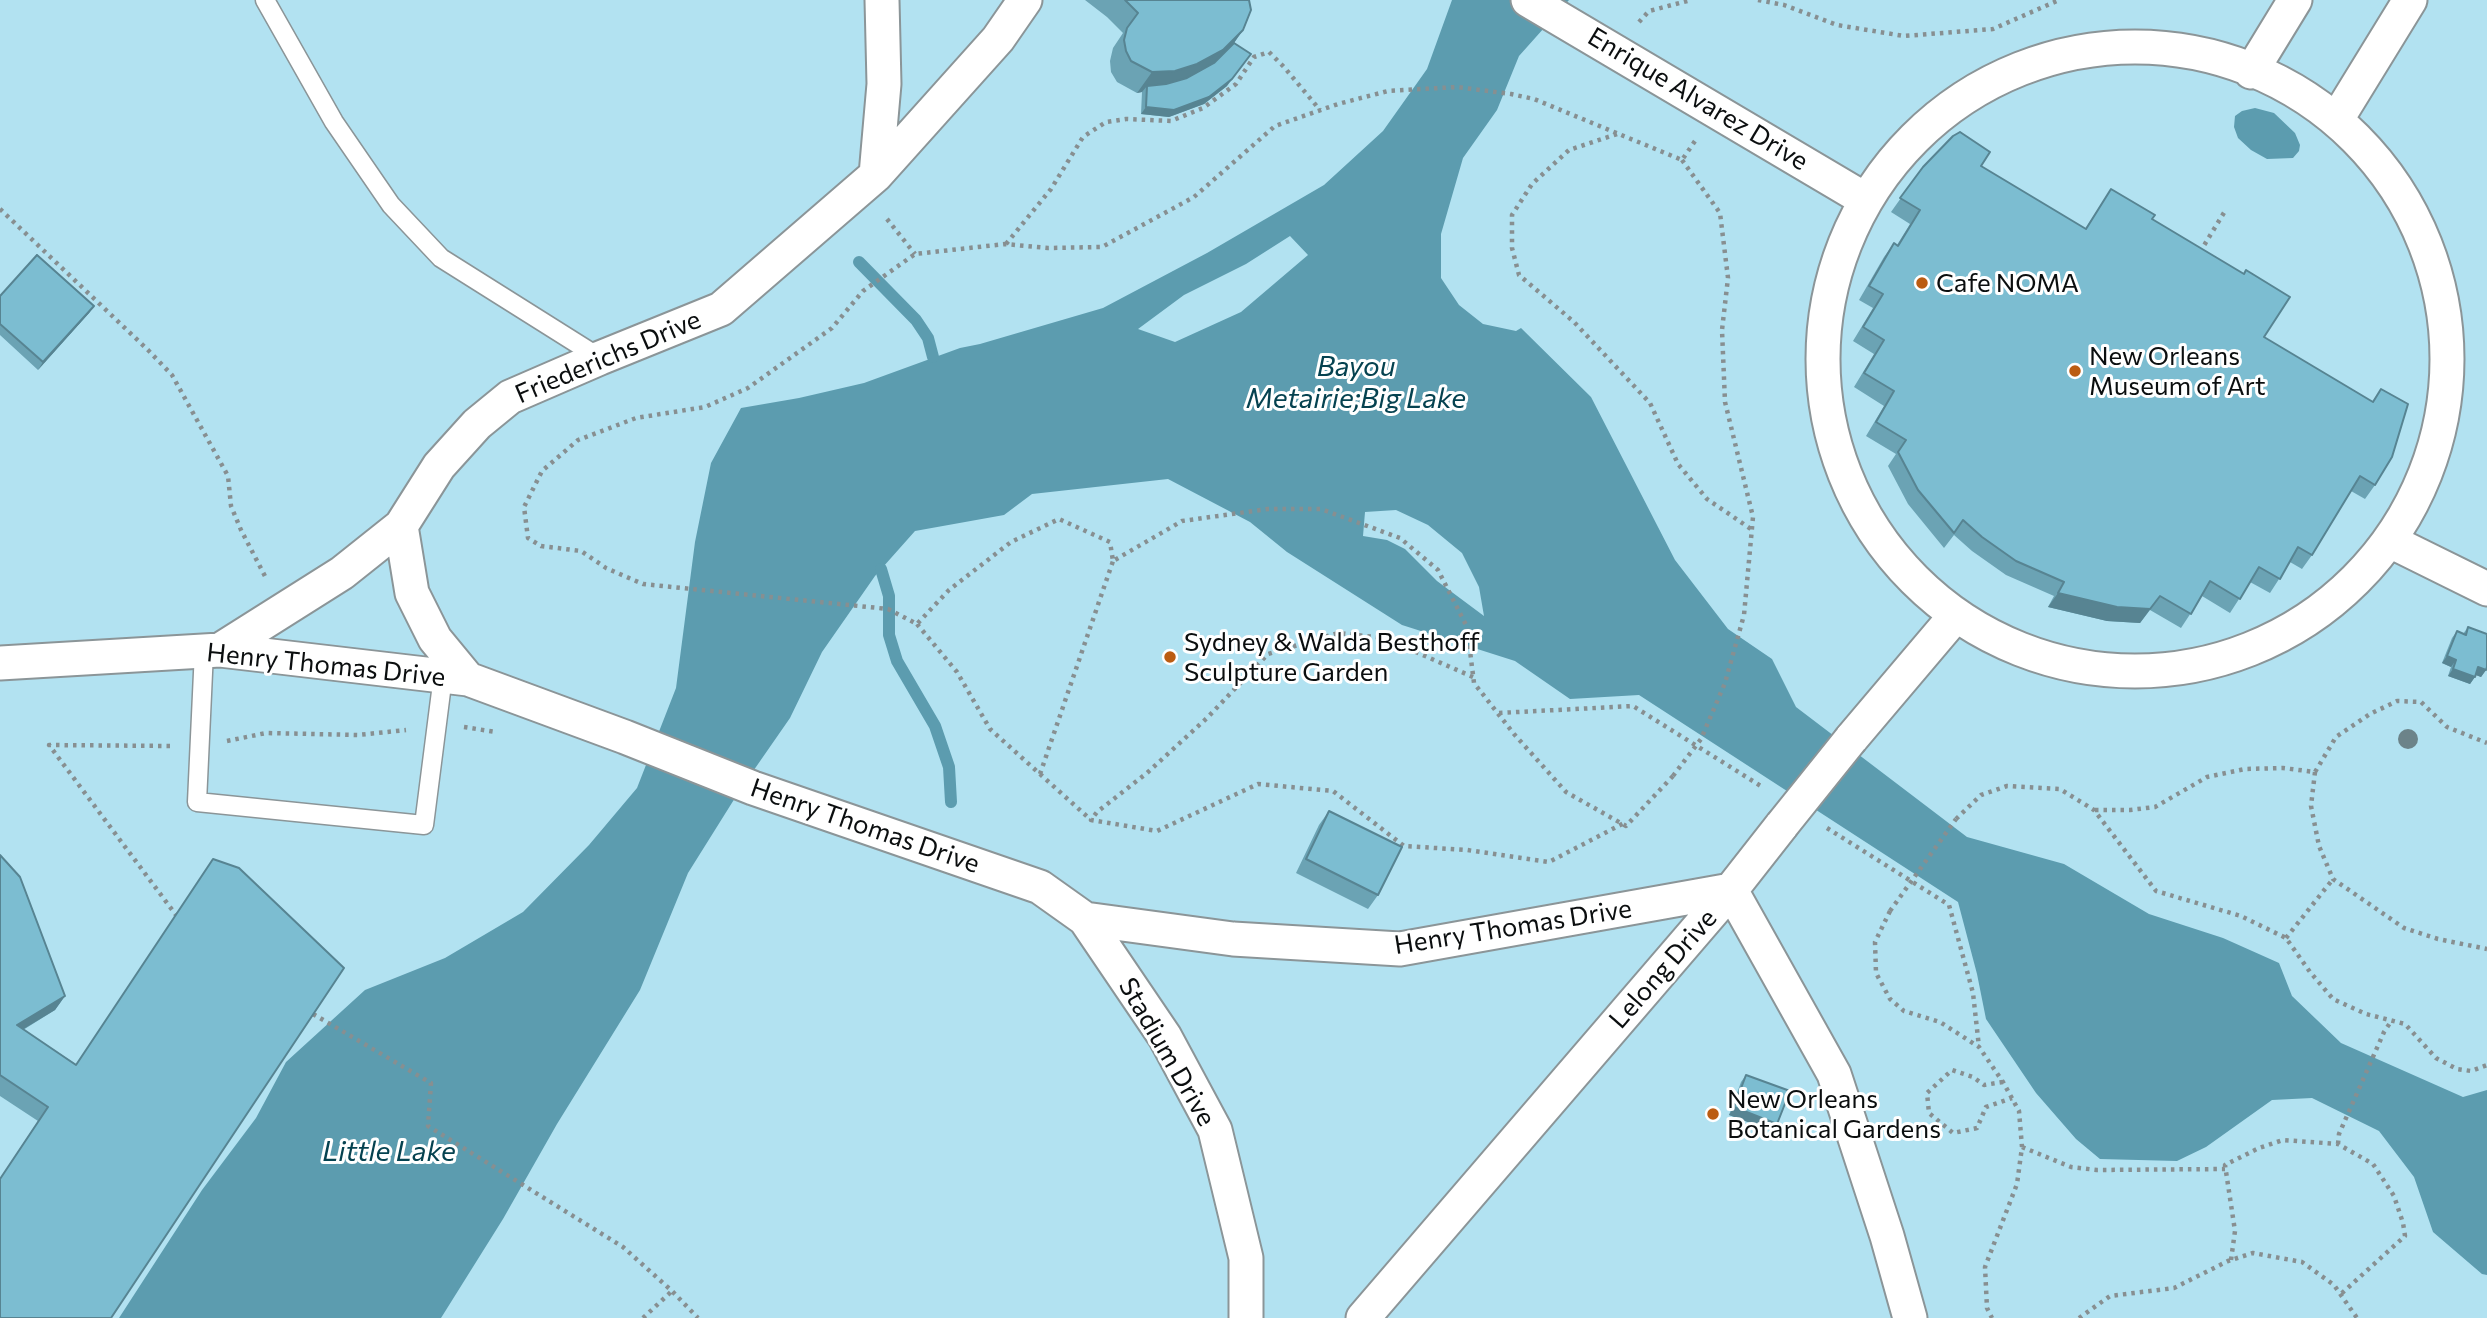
<!DOCTYPE html>
<style>
body{margin:0}
canvas{display:block;background:#e0ebee}
</style>
<canvas width="2487" height="1318"></canvas>
<script>
const c = document.querySelector('canvas').getContext('2d');
c.lineJoin = 'round';
function fillPath(path, color) { c.fillStyle = color; c.fill(path, 'evenodd'); }
const toPath = rows => new Path2D(rows.map(r => 'M' + r).join(''));
function strokePath(path, color, width, dash) { c.strokeStyle = color; c.lineWidth = width; c.lineCap = dash ? 'butt' : 'round'; c.setLineDash(dash || []); c.stroke(path); }
function drawText(font, color, halo, rows, align = 'center') {
  c.font = font + ' Commissioner,sans-serif'; c.lineWidth = 6; c.setLineDash([]); c.textBaseline = 'middle'; c.strokeStyle = halo; c.fillStyle = color; for (const [text, x, y, turn = 0] of rows) {
    c.save(); c.translate(x, y); c.rotate((+turn || 0) * Math.PI / 180); c.textAlign = isNaN(turn) ? turn : align; if (halo) c.strokeText(text, 0, 0); c.fillText(text, 0, 0); c.restore();
  }
}
fillPath(toPath([
 [0,0,2487,0,2487,1318,0,1318]
]), '#b2e2f1');
fillPath(toPath([
 [1452,0,1569,0,1519,56,1497,110,1463,158,1441,234,1441,278,1459,305,1483,324,1516,331,1521,328,1591,397,1675,560,1728,629,1772,659,1796,707,1967,837,2064,864,2149,914,2223,938,2279,963,2292,996,2341,1043,2463,1097,2487,1090,2487,1275,2482,1274,2433,1232,2414,1177,2379,1131,2312,1098,2272,1100,2206,1147,2177,1161,2100,1159,2076,1139,2036,1093,1986,1019,1977,974,1958,902,1639,695,1570,699,1515,661,1402,625,1287,552,1250,522,1168,479,1032,494,1004,515,915,531,875,576,822,652,790,718,740,790,688,873,640,990,557,1124,503,1219,441,1318,119,1318,202,1190,256,1118,286,1062,365,990,445,958,523,912,589,845,637,788,676,688,695,542,711,463,741,408,799,398,864,383,960,348,980,344,1103,308,1207,253,1324,185,1383,131,1427,69],
 [1290,236,1308,255,1241,312,1175,342,1138,329,1184,295,1246,264],
 [1396,510,1428,525,1462,553,1479,587,1484,616,1437,581,1405,549,1387,540,1363,536,1365,512],
 [2255,108,2274,113,2295,133,2300,145,2299,151,2293,158,2267,159,2251,150,2238,138,2234,127,2235,116,2242,111]
]), '#5c9caf');
strokePath(toPath([
 [859,262,916,320,928,338,933,357],
 [881,569,889,596,889,635,897,661,935,726,949,767,951,802]
]), '#5c9caf', 12);
const service = toPath([
 [265,0,334,122,391,205,441,258,600,358],
 [204,651,197,802,424,825,443,676]
]);
const minor = toPath([
 [1528,0,1866,200],
 '1823 359a312 312 0 1 1 624 0a312 312 0 1 1-624 0Z',
 [2251,72,2295,0],
 [2340,114,2410,0],
 [876,175,884,84,882,0],
 [401,526,412,593,435,639,468,679],
 [2390,541,2487,589],
 [220,650,342,573,401,526,439,466,477,424,510,397,600,358,721,309,876,175,998,39,1025,0],
 [0,663,220,650,468,679,625,737,753,788,1040,887,1085,919,1233,939,1400,949,1731,890],
 [1851,739,1956,615],
 [1731,890,1834,1074,1887,1236,1910,1318],
 [1085,919,1165,1037,1215,1130,1246,1258,1246,1318],
 [1363,1318,1731,890,1782,825]
]);
strokePath(service, '#8b9598', 21);
strokePath(minor, '#8b9598', 37);
strokePath(toPath([
 [1758,0,1784,5,1837,25,1904,36,1993,29,2059,0],
 [1639,22,1649,11,1691,0],
 [1617,134,1569,150,1532,184,1512,215,1512,248,1519,275,1574,322,1650,403,1678,464,1707,499,1751,529],
 [1682,160,1720,213,1728,278,1722,330,1725,402,1753,517,1744,615],
 [0,209,148,350,172,375,228,476,231,506,241,530,267,580],
 [887,219,915,254],
 [1006,244,1051,189,1083,137,1106,122,1126,119,1171,121,1203,108,1236,84,1254,57,1269,52,1284,67,1320,110],
 [2200,252,2225,211],
 [917,624,957,672,990,729,1091,820],
 [1473,677,1384,638,1338,633,1268,654,1207,718,1147,773,1097,812,1091,820,1157,831,1258,784,1333,791,1404,846,1467,850,1549,862,1624,823],
 [1499,713,1633,706,1764,788],
 [464,727,496,732],
 [227,741,266,733,358,735,406,730],
 [170,746,49,745,176,915],
 [2315,772,2311,806,2319,846,2333,879,2404,928,2438,939,2487,949],
 [1040,774,1113,561],
 [1673,776,1626,826,1566,792,1514,734,1474,683,1467,627,1438,570,1400,538,1321,509,1268,509,1182,521,1113,561,1110,542,1059,519,1011,542,949,590,917,624,888,609,643,584,606,568,581,551,541,546,528,538,524,507,542,471,578,440,636,418,705,407,748,388,832,328,863,291,915,254,1005,244,1048,248,1102,247,1194,197,1275,126,1338,104,1388,91,1457,87,1511,94,1534,99,1682,160,1695,141],
 [2095,810,2130,810,2155,807,2207,777,2245,769,2283,768,2315,772,2336,737,2370,714,2397,701,2421,702,2447,727,2487,743],
 [1956,819,1981,795,2007,786,2060,789,2094,810,2156,891,2241,916,2286,938,2310,972,2333,999,2366,1014,2405,1024,2436,1058,2457,1069,2471,1071,2487,1065],
 [1827,828,1949,905,1973,993,1979,1047],
 [1890,911,1875,942,1876,973,1890,999,1904,1011,1940,1022,1979,1047,2003,1082,2019,1111,2022,1147,2017,1184,1985,1267,1987,1308,1992,1318],
 [2286,938,2333,879],
 [313,1014,431,1083,428,1126,623,1247,672,1291,698,1318],
 [2003,1082,1984,1085,1973,1077,1952,1070,1927,1093,1929,1113,1953,1133,1977,1128,1986,1107,2012,1098],
 [2338,1144,2339,1134,2384,1032,2392,1020],
 [2022,1147,2071,1167,2097,1170,2225,1169],
 [2231,1260,2235,1231,2225,1165,2259,1148,2283,1140,2338,1144,2373,1164,2394,1196,2403,1223,2405,1236,2341,1294],
 [643,1318,672,1291],
 [2079,1318,2110,1296,2174,1288,2228,1261,2253,1253,2302,1262,2334,1285,2357,1318]
]), '#878f91', 4.5, [3.5, 5]);
strokePath(service, '#fff', 18);
strokePath(minor, '#fff', 33);
const minorBridge = toPath([
 [1782,825,1851,739]
]);
strokePath(minorBridge, '#8b9598', 37, []);
strokePath(toPath([
 [1673,776,1701,739,1725,683,1744,615],
 [1890,911,1956,819]
]), '#878f91', 4.5, [3.5, 5]);
strokePath(minorBridge, '#fff', 33);
c.fillStyle = '#6c8389';
for (const [x, y] of [
 [2408,739]
]) { c.beginPath(); c.arc(x, y, 10, 0, 2 * Math.PI); c.fill(); }
fillPath(toPath([
 [1085,0,1249,0,1243,30,1234,43,1227,86,1204,104,1169,117,1141,114,1142,92,1137,93,1117,82,1111,72,1110,61,1113,48,1123,33,1107,17],
 [1981,166,2085,229,2111,189,2152,219,2264,337,2372,402,2381,389,2375,485,2365,499,2351,491,2312,555,2302,569,2290,562,2270,593,2250,582,2230,613,2202,596,2181,628,2150,610,2140,623,2107,621,2048,607,2054,596,2006,575,1972,551,1954,535,1944,548,1908,504,1888,466,1896,454,1866,436,1884,406,1854,387,1874,354,1853,341,1873,308,1859,300,1884,257,1894,243,1897,245,1910,224,1891,212,1923,167],
 [0,296,94,306,89,313,38,370,0,335],
 [2468,627,2486,670,2481,677,2476,675,2470,684,2448,676,2451,667,2442,663,2452,638,2457,631,2463,634],
 [1329,811,1378,895,1368,909,1296,873,1319,825],
 [0,855,65,996,55,1010,23,1030,76,1064,111,1318,0,1318,0,1179,38,1121,0,1096],
 [1746,1075,1777,1124,1772,1131,1729,1115,1741,1082]
]), '#6ba3b4');
fillPath(toPath([
 [1243,30,1229,50,1209,70,1182,85,1147,86,1142,92,1137,93,1152,72],
 [1251,54,1227,86,1204,104,1169,117,1141,114,1146,107],
 [94,306,89,313,38,370,43,362],
 [2058,593,2160,596,2140,623,2107,621,2048,607],
 [2447,656,2456,660,2451,667,2442,663],
 [2478,667,2486,670,2481,677,2473,674],
 [2453,669,2475,677,2470,684,2448,676],
 [65,996,55,1010,7,1039,17,1025],
 [1734,1107,1777,1124,1772,1131,1729,1115]
]), '#578492');
const building = toPath([
 [1125,0,1249,0,1251,10,1243,30,1223,50,1197,64,1175,71,1152,72,1131,61,1126,51,1124,40,1127,28,1138,13,1125,0],
 [1234,43,1251,54,1232,79,1209,97,1174,110,1146,107,1147,86,1166,84,1187,78,1214,63,1234,43],
 [1960,132,1990,152,1981,166,2086,229,2111,189,2155,215,2152,219,2244,274,2246,270,2290,297,2264,337,2373,402,2381,389,2408,404,2392,457,2375,485,2360,476,2312,555,2298,547,2280,579,2259,567,2240,599,2210,581,2191,614,2160,596,2150,609,2117,607,2058,593,2064,582,2016,561,1982,537,1963,520,1954,533,1918,490,1898,452,1906,440,1876,422,1894,391,1864,373,1884,340,1863,327,1883,294,1869,286,1894,243,1898,246,1920,210,1900,198,1923,167,1953,136,1960,132],
 [37,255,94,306,43,362,0,324,0,296,37,255],
 [2468,627,2487,634,2487,667,2486,670,2478,667,2475,677,2453,669,2456,660,2447,656,2457,631,2466,635,2468,627],
 [1329,811,1402,847,1378,895,1306,859,1329,811],
 [0,855,20,877,65,996,17,1025,76,1065,213,859,239,868,344,968,111,1318,1,1318,0,1317,0,1179,48,1107,0,1075,0,855],
 [1746,1075,1790,1091,1777,1124,1734,1107,1746,1075]
]);
fillPath(building, '#7cbdd1');
strokePath(building, '#578492', 2);
for (const [x, y, r, color] of [
 [1922,283,7,"#bb5c12"],
 [2075,371,7,"#bb5c12"],
 [1170,657,7,"#bb5c12"],
 [1713,1114,7,"#bb5c12"]
]) { const dot = new Path2D(); dot.arc(x, y, r, 0, 2 * Math.PI); c.fillStyle = color; c.fill(dot); strokePath(dot, '#fff', 2.5); }
drawText('26px', '#0b0e0f', '#fff', [
 ["Enrique Alvarez Drive",1698,99,31],
 ["Friederichs Drive",608,357,-23],
 ["Henry Thomas Drive",326,665,6],
 ["Henry Thomas Drive",865,826,19],
 ["Henry Thomas Drive",1513,927,-9],
 ["Lelong Drive",1663,969,-49],
 ["Stadium Drive",1167,1052,60]
]);
drawText('26px', '#0b0e0f', '#fff', [
 ["Cafe NOMA",1936,283],
 ["New Orleans",2089,356],
 ["Museum of Art",2089,386],
 ["Sydney & Walda Besthoff",1184,642],
 ["Sculpture Garden",1184,672],
 ["New Orleans",1727,1099],
 ["Botanical Gardens",1727,1129]
], 'left');
drawText('italic 28px', '#054250', '#fff', [
 ["Bayou",1356,367],
 ["Metairie;Big Lake",1356,399],
 ["Little Lake",389,1152]
]);
</script>
